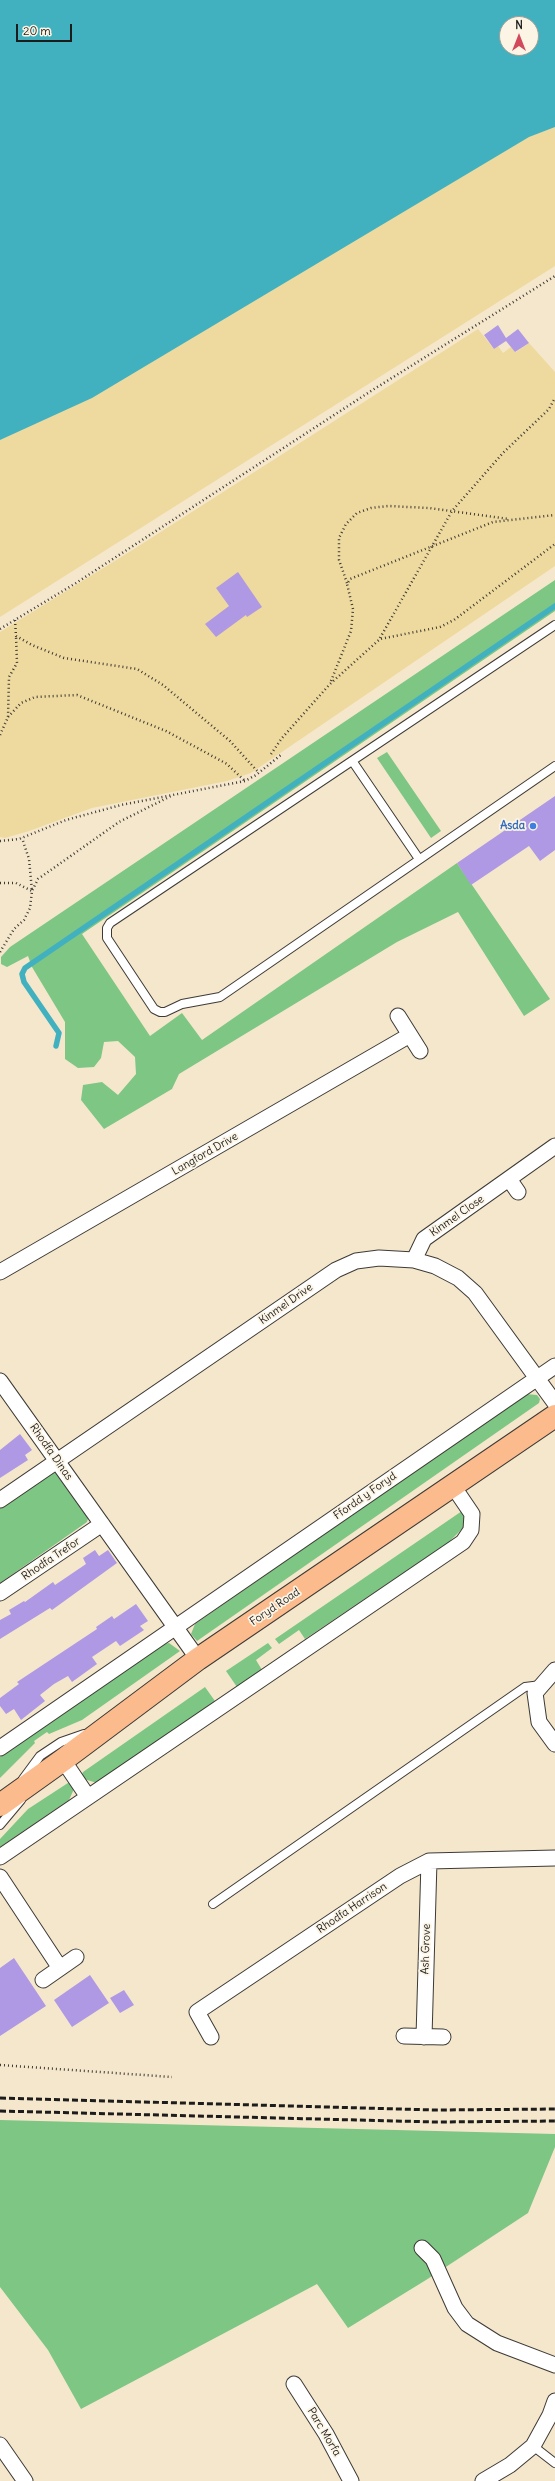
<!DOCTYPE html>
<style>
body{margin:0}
#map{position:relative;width:555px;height:2481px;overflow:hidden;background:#f5e7cc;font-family:Delius,sans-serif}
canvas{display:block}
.north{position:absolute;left:499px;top:16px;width:40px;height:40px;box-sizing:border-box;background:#fcf5e5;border:1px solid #a29e95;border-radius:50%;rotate:0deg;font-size:11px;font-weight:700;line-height:16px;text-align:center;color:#1c1c1c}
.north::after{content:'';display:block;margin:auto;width:14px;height:18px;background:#d1495b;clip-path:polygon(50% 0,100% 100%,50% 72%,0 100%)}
.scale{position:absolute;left:16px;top:24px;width:56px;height:18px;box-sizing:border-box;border:2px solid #1c1c1c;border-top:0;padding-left:5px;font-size:12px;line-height:14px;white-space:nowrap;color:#1c1c1c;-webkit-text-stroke:3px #fcf5e5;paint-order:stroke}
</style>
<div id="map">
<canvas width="555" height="2481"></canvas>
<div class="north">N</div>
<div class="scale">20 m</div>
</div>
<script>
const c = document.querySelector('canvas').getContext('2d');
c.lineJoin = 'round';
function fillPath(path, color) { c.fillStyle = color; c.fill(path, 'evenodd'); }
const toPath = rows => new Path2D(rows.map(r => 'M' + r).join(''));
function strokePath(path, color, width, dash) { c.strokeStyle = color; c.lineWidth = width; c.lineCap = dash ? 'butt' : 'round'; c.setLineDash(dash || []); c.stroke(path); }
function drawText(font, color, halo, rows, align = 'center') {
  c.font = font + ' Delius,sans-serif'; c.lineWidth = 3.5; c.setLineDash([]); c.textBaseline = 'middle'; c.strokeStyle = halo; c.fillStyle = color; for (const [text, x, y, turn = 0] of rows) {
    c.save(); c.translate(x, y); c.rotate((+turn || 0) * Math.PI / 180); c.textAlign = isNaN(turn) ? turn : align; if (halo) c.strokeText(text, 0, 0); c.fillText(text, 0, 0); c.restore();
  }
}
fillPath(toPath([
 [555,580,555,611,82,934,150,1036,182,1013,202,1040,457,863,550,999,524,1016,458,912,397,942,179,1074,172,1089,104,1129,81,1100,83,1085,102,1082,118,1095,136,1074,135,1057,118,1041,104,1042,101,1058,94,1067,78,1068,65,1059,65,1022,32,967,28,956,7,967,1,964,1,957,10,947],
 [387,752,441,831,431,838,377,758],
 [526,1394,537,1395,540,1399,539,1403,197,1641,191,1634,195,1624],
 [54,1470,89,1515,87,1522,0,1583,0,1507],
 [462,1511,465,1520,464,1527,448,1543,305,1639,299,1630,279,1644,275,1639],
 [169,1643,180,1651,82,1720,49,1734,47,1732,34,1741,35,1743,0,1778,0,1757,163,1644],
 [268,1643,272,1648,256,1660,262,1670,237,1687,226,1671],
 [205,1687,215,1701,104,1780,97,1783,84,1779,81,1776,83,1772],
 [71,1781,74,1789,69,1800,0,1847,0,1839,28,1809],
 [0,2120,555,2134,555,2147,528,2213,426,2280,348,2328,317,2284,81,2409,48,2350,0,2287]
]), '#7ec683');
fillPath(toPath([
 [0,0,555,0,555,266,0,617],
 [507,24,531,24,531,48,507,48],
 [478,329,494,349,498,346,503,353,511,347,516,352,529,343,555,372,555,566,251,773,227,781,92,808,29,831,5,838,0,837,0,632,134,549]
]), '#eeda9e');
fillPath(toPath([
 [0,0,555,0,555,127,529,137,92,398,0,440],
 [507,24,531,24,531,48,507,48]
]), '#42b1bf');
strokePath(toPath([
 [56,1046,59,1033,24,982,22,974,25,968,555,606]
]), '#42b1bf', 5.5);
fillPath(toPath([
 [498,325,506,338,518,329,529,343,515,352,506,341,494,349,484,335],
 [238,572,262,607,247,617,246,615,216,637,205,624,229,606,216,588],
 [555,796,555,850,540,861,529,846,471,885,457,863],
 [20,1434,32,1450,25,1455,28,1460,0,1478,0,1450],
 [95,1550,99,1556,108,1550,117,1563,52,1610,50,1608,0,1639,0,1620,11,1614,9,1610,24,1601,25,1602,53,1582,55,1585,86,1564,83,1558],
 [136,1604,148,1621,140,1626,144,1630,120,1646,116,1641,92,1657,97,1664,72,1682,68,1676,54,1684,40,1695,45,1701,21,1720,14,1709,6,1714,0,1706,0,1698,19,1684,17,1682,97,1629,96,1627,112,1616,114,1619],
 [14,1958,46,2006,0,2036,0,1968],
 [90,1975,109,2003,72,2027,54,2000],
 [124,1990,134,2005,120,2013,110,1998]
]), '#b099e4');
const lane = toPath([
 [555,625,110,923,107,928,107,938,154,1009,160,1012,165,1012,182,1004,220,997,555,766],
 [353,762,419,859],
 [23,1779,40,1756,61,1742,84,1734],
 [0,1825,21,1800],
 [213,1904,525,1687,541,1685],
 [533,2446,555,2463]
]);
const street = toPath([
 [398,1016,420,1051],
 [509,1179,518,1192],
 [414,1260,424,1239,555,1146],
 [0,1272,410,1035],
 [0,1381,198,1659],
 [0,1500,336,1270,356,1261,379,1258,414,1260,435,1266,458,1278,475,1293,555,1403],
 [0,1593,102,1524],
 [555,1670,535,1693,539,1722,555,1744],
 [0,1748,555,1366],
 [63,1760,88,1797],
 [0,1857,463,1542,471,1530,472,1514,453,1486],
 [0,1877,60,1968],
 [43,1980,76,1957],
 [404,2036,443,2037],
 [211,2037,197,2012,400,1876,429,1861,555,1858],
 [424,2037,429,1861],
 [422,2248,433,2259,455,2308,467,2324,497,2343,555,2365],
 [294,2384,326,2434,351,2481],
 [0,2445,25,2481],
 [483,2481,510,2465,533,2446,550,2415,555,2401]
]);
const primary = toPath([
 [0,1805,63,1760,198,1659,555,1416]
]);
strokePath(lane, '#3d3a36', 10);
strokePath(street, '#3d3a36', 17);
strokePath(primary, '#3d3a36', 24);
strokePath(toPath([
 [347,583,339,560,339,538,346,524,357,513,371,508,388,506,429,508,509,519],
 [15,620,16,636,32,645,64,658,137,669,163,685,230,741,259,773],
 [0,629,76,583,371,391,555,276],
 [380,638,452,511,503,453,549,409,555,398],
 [331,681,351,631,353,609,347,584,350,579,493,522,555,515],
 [8,717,21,703,35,697,77,695,166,731,227,764,245,781],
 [0,735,8,717,9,677,17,663,16,636],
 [271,754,282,738,330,684,380,639,440,627,454,620,555,544],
 [0,841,19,839,66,820,121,805,245,781,256,775,282,754],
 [0,883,16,883,32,891,29,859,22,838],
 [0,952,14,929,24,920,30,908,32,891,38,879,119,822,171,796],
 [0,2065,172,2077]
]), '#3d3a36', 2.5, [1, 3]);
strokePath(lane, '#fff', 8);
strokePath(street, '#fff', 15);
strokePath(primary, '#fbbb8d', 22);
strokePath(toPath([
 [0,2098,436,2110,555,2109],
 [0,2111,436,2122,555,2121]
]), '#1c1c1c', 3, [6, 3]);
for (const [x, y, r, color] of [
 [533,826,4,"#3f7fe0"]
]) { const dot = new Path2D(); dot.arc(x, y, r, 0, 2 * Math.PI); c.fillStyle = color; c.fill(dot); strokePath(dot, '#fcf5e5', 1.5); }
drawText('bold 11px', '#366cbe', '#fcf5e5', [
 ["Asda",525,826]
], 'right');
drawText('11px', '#1c1c1c', '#fcf5e5', [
 ["Langford Drive",205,1154,-30],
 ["Kinmel Close",457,1216,-35],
 ["Kinmel Drive",286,1304,-35],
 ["Rhodfa Dinas",51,1452,55],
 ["Ffordd y Foryd",365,1496,-35],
 ["Rhodfa Trefor",51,1559,-34],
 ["Foryd Road",275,1607,-34],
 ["Rhodfa Harrison",352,1908,-34],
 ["Ash Grove",426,1949,-88],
 ["Parc Morfa",324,2432,59]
]);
</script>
